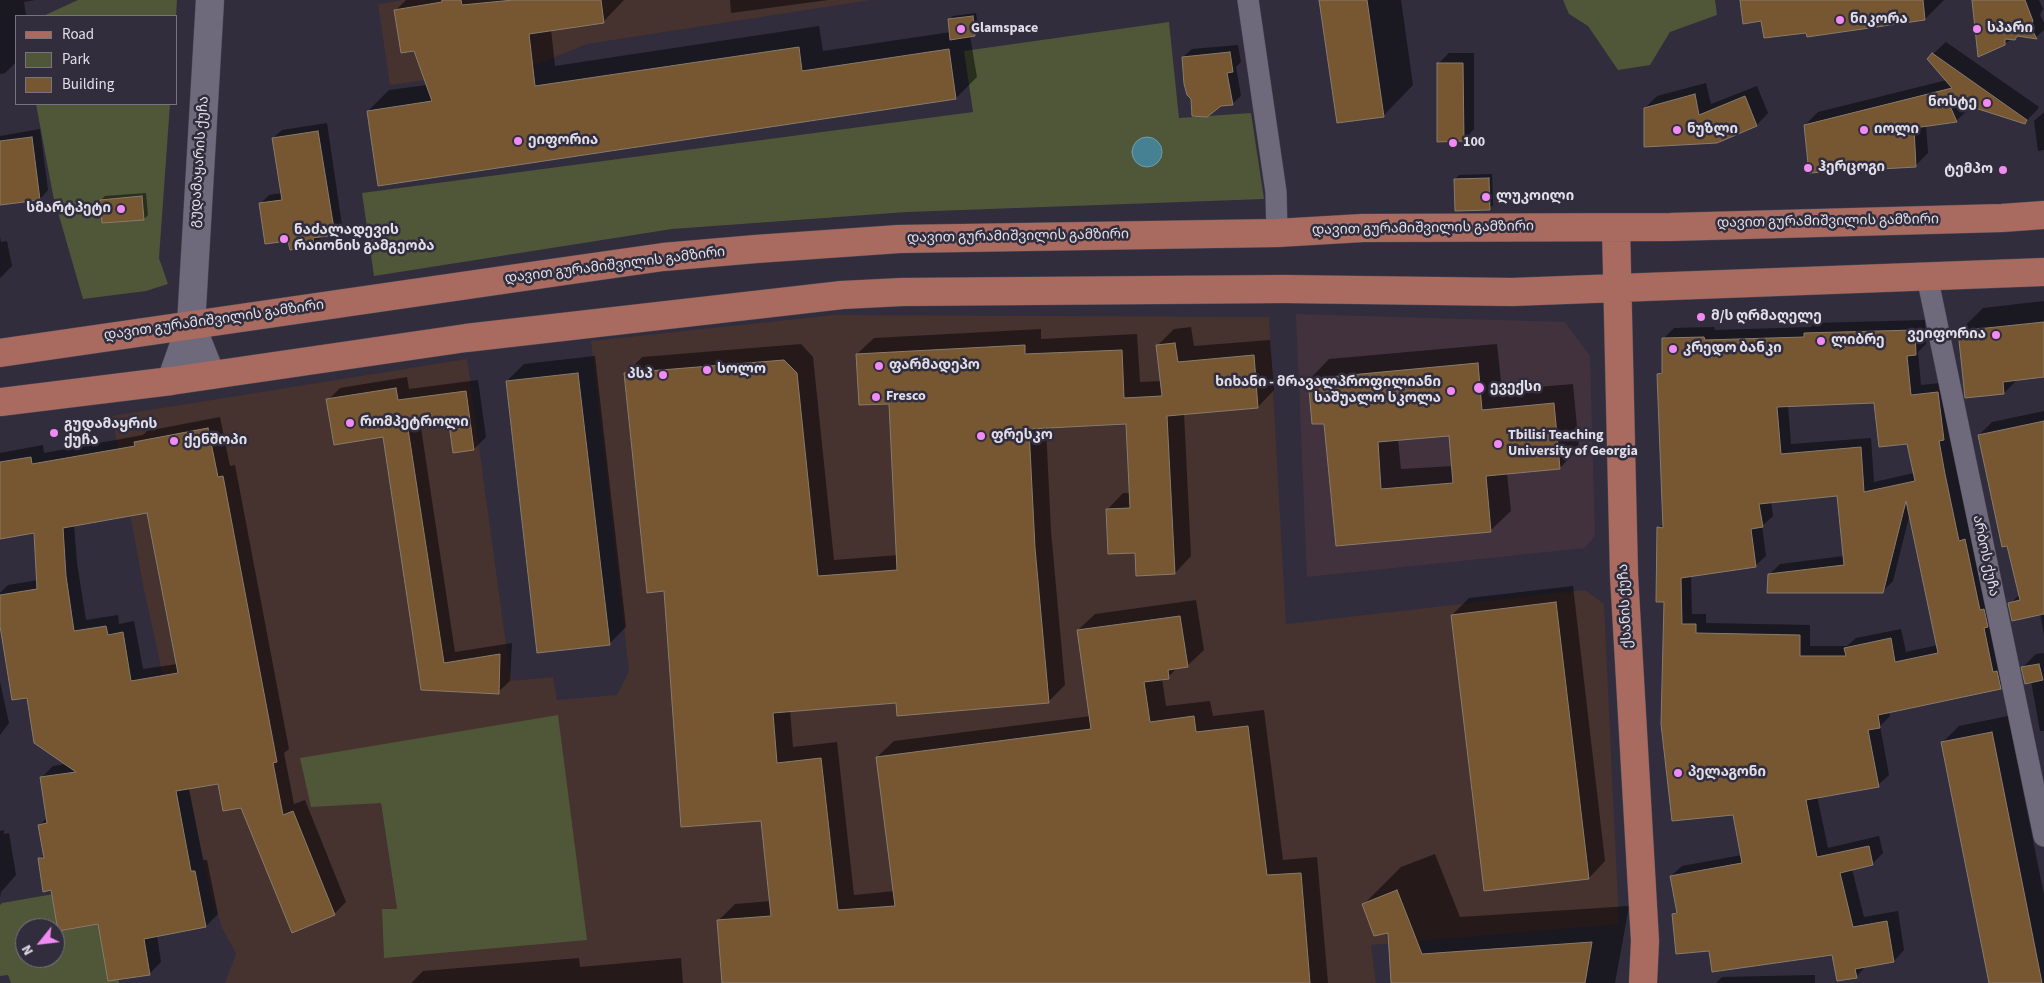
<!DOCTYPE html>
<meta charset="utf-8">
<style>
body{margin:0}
#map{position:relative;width:2044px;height:983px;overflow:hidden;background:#312d3d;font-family:"Source Sans 3",sans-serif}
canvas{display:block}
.legend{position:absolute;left:15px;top:15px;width:162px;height:90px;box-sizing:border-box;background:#312d3d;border:1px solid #777481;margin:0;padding:6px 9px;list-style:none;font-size:15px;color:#e0dee8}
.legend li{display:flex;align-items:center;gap:10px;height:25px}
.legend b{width:25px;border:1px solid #777481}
.north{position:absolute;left:15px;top:918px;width:50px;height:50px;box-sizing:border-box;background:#312d3d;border:1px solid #777481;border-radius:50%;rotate:241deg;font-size:14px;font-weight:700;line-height:20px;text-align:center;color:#e0dee8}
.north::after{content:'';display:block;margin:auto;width:18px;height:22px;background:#f28af3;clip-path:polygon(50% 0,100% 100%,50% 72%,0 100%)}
</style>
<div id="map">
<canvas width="2044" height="983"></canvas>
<ul class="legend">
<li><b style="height:6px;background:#a96b60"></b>Road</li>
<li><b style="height:14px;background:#4f5738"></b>Park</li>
<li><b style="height:14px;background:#765731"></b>Building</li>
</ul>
<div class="north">N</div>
</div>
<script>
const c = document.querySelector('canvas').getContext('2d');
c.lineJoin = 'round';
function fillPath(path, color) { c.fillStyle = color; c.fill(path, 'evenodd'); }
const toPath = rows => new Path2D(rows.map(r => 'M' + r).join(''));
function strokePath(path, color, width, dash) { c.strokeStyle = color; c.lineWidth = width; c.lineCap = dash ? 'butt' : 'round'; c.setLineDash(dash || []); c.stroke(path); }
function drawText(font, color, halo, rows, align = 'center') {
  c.font = font + ' "Source Sans 3","Noto Sans Georgian",sans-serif'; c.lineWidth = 5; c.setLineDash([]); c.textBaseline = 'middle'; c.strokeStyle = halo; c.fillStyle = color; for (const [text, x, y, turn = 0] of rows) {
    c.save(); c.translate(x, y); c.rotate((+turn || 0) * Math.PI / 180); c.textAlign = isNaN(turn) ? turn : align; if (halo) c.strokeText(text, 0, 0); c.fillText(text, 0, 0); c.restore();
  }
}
fillPath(toPath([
 [404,0,871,0,587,44,535,65,390,85,378,4],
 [834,315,1269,317,1286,624,1585,590,1604,604,1619,924,1371,945,1376,983,225,983,236,954,222,928,212,898,144,590,112,416,467,359,511,681,553,677,557,700,617,695,629,671,591,341],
 [381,803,587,940,383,909,397,910]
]), '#46322f');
fillPath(toPath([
 [1296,314,1565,322,1590,356,1595,536,1585,548,1307,577]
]), '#42323d');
fillPath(toPath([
 [78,0,177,0,176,16,43,16],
 [1563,0,1715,0,1717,15,1670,32,1650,65,1618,70,1588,26,1569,14],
 [1169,22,1179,118,1251,113,1264,199,907,212,672,229,374,276,362,193,973,112,964,51],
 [36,104,170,104,159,258,168,284,146,291,83,299,53,195],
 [558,715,587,940,384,958,382,909,397,909,381,803,311,807,300,758],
 [105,885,119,983,11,983,8,975,0,976,0,905,2,903],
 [25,928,55,928,55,958,25,958]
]), '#4f5738');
const water = toPath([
 '1132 152a15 15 0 1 1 30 0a15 15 0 1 1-30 0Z'
]);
fillPath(water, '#458193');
strokePath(water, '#749dac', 1);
fillPath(toPath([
 [0,0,35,0,24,2,26,16,16,16,16,62,5,73,0,74],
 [406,0,624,0,603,22,551,29,555,66,819,26,823,51,951,32,949,20,953,16,976,13,979,31,970,36,977,77,956,98,368,111,389,90,427,85,415,50,395,11],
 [730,0,828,0,731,13],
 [1320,0,1401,0,1413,85,1384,115],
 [1741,0,1944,0,1925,19,1808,31,1762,20],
 [1973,0,2039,0,2043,9,2040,15,2044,23,2044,30,2036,37,2018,35,2004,44],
 [1946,42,2039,107,2037,110,2025,122,1967,104,1969,109,1956,121,1926,125,1928,153,1915,166,1805,125,1818,112,1947,80,1933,54],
 [1238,45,1241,62,1236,67,1241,96,1232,104,1192,98,1183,57,1192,49],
 [1449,53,1474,53,1474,129,1464,140,1438,64],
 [1706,83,1711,104,1757,86,1768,113,1757,125,1717,142,1645,108,1657,96],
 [2044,112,2044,150,2038,151,2034,121],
 [327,123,342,225,334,233,322,237,314,245,289,239,260,204,269,195,282,193,273,138,282,130],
 [40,129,48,190,40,199,0,196,0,136],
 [1492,174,1493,205,1489,209,1455,179,1459,175],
 [146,193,148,215,144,219,101,200,105,196],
 [0,236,1,242,7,241,12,266,0,278],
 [2044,301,2044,376,2018,379,2004,393,1960,331,1983,308],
 [1925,320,1926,344,1918,352,1921,385,1949,382,2010,677,2000,688,1889,711,1890,716,1880,726,1889,775,1878,785,1817,796,1828,848,1879,836,1883,853,1872,864,1852,869,1864,917,1898,911,1904,950,1894,961,1866,966,1856,977,1833,954,1710,949,1673,915,1677,910,1671,876,1682,866,1742,855,1734,814,1665,601,1659,528,1664,523,1658,374,1664,369,1663,339,1674,328,1714,327,1715,330,1811,327,1815,323],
 [1875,402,1908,442,1914,473,1874,482,1871,438,1791,444,1788,405],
 [1838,495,1844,556,1780,564,1769,575,1882,592,1893,581,1910,513,1938,645,1906,652,1901,629,1856,638,1847,646,1810,646,1810,625,1706,623,1706,614,1692,614,1691,575,1755,566,1766,556,1762,526,1773,516,1771,501],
 [1191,327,1194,346,1270,340,1274,390,1258,407,1184,413,1191,556,1175,573,1137,575,1136,552,1107,510,1123,493,1130,493,1127,423,1046,427,1051,531,1065,685,1048,702,897,701,790,710,793,747,837,742,854,895,895,891,877,757,894,741,1091,716,1078,630,1095,614,1196,600,1204,650,1187,666,1178,667,1168,677,1162,678,1166,706,1210,701,1213,716,1264,710,1283,860,1317,857,1328,983,723,983,718,921,735,904,771,901,762,820,665,590,626,374,642,357,801,344,813,357,834,560,898,555,890,402,857,354,874,338,1041,329,1041,339,1137,334,1140,382,1162,381,1158,345,1174,329],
 [1497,344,1502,390,1573,384,1579,448,1560,468,1507,473,1511,511,1491,530,1337,545,1325,422,1310,379,1329,359],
 [1451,435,1453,466,1401,469,1398,439],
 [595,356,626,627,609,644,507,381,524,364],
 [407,377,409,389,478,380,486,437,474,449,450,423,421,428,455,652,512,643,510,681,498,692,422,689,384,436,328,400,340,388],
 [2044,411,2044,635,2040,613,2010,604,2020,594,1979,435,1992,422],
 [220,417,230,466,235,465,289,749,284,753,294,804,305,800,346,902,334,914,219,782,189,788,203,860,207,860,218,914,206,926,157,935,161,962,149,974,100,923,52,889,40,859,44,854,40,825,48,817,41,778,53,766,66,764,28,696,0,620,0,593,8,585,38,580,35,532,0,538,0,453,43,445,44,453,143,435,147,431],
 [148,512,177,664,143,669,134,621,119,624,118,615,86,620,77,563,74,525],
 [1573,586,1605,861,1589,878,1452,615,1469,598],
 [2044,653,2044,731,2040,731,2031,681,2023,667,2036,654],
 [0,682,9,723,0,735],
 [2008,716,2044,895,2044,983,1990,983,1942,743,1959,726],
 [4,830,4,834,9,833,16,875,1,892,0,897,0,831],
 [1435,854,1460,917,1629,906,1615,983,1392,983,1389,932,1363,905,1401,867],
 [579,958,580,967,681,958,683,983,411,983,423,971],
 [1815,975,1815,983,1716,983,1722,977]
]), '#0007');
const building = toPath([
 [442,0,461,0,462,5,513,0,601,0,604,23,529,34,535,86,799,47,802,71,949,49,956,99,378,186,367,111,432,101,414,51,401,53,394,10,442,2,442,0],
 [1319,0,1367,0,1384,117,1337,123,1319,0],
 [1740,0,1923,0,1925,20,1807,37,1806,33,1764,38,1761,21,1743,24,1740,0],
 [1972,0,2025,0,2033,21,2030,26,2037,39,2017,36,2015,40,2005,39,2005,45,1978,57,1972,0],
 [973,16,975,36,950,40,948,19,973,16],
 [1230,52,1233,72,1227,73,1233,105,1221,106,1207,117,1192,116,1191,99,1187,95,1184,84,1182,57,1230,52],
 [1932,53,2027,120,2025,124,1947,99,1957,122,1914,128,1916,167,1809,173,1804,125,1952,88,1927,59,1932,53],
 [1437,63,1463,63,1464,141,1437,142,1437,63],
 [1695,94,1699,115,1745,96,1757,126,1717,143,1644,147,1644,108,1695,94],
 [318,131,335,235,313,238,314,246,290,250,288,241,265,244,259,203,282,200,272,138,318,131],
 [32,137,40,200,0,205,0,141,32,137],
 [1489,178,1490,210,1455,211,1454,179,1489,178],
 [142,196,144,220,102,223,100,200,142,196],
 [2044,322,2044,377,2003,382,2004,394,1965,398,1958,331,2044,322],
 [1915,330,1916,355,1907,356,1911,395,1938,392,1944,440,1939,441,1945,474,1959,541,1965,539,1980,610,1984,609,1988,627,1984,628,1993,672,1997,671,2001,689,1878,715,1880,728,1868,730,1879,787,1806,800,1817,857,1869,846,1873,865,1840,873,1853,927,1887,921,1894,962,1855,969,1857,978,1837,981,1832,955,1712,972,1709,951,1676,954,1672,914,1677,913,1670,876,1742,863,1733,815,1672,821,1661,724,1664,602,1656,602,1657,527,1663,528,1657,374,1662,373,1662,338,1704,337,1705,340,1804,337,1804,333,1915,330],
 [1874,403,1879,447,1907,444,1915,481,1864,492,1861,447,1781,454,1777,407,1874,403],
 [1837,496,1844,565,1768,574,1767,593,1883,593,1906,501,1938,653,1895,662,1891,638,1844,648,1846,656,1800,656,1800,635,1696,633,1696,624,1682,624,1681,578,1756,567,1751,529,1763,527,1759,504,1837,496],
 [1175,343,1178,362,1254,355,1258,408,1167,416,1175,574,1136,576,1135,553,1108,554,1106,509,1130,508,1126,424,1029,429,1035,548,1049,703,897,716,896,703,773,713,777,763,821,758,838,910,895,906,876,757,1091,729,1077,630,1180,616,1188,667,1168,670,1169,679,1144,682,1150,722,1194,716,1196,732,1248,726,1267,875,1301,873,1310,983,722,983,717,920,771,916,761,821,681,827,664,591,647,593,624,373,784,360,797,373,818,576,897,570,889,404,859,405,856,354,1025,345,1025,354,1122,350,1124,398,1162,396,1156,345,1175,343],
 [1478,363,1482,410,1554,403,1560,469,1486,476,1491,532,1336,546,1324,424,1312,424,1308,379,1478,363],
 [1449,436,1453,483,1381,489,1378,442,1449,436],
 [578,373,610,645,537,653,506,381,578,373],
 [396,388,398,400,466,391,474,450,453,453,449,424,408,429,444,663,500,654,499,694,421,690,383,437,334,445,326,399,396,388],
 [2044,421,2044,614,2012,621,2008,603,2020,600,2007,546,2002,547,1978,435,2044,421],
 [208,428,218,477,223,476,277,762,273,763,283,815,293,811,335,915,292,933,241,808,223,811,218,784,176,791,191,871,195,871,206,927,144,939,150,975,108,981,98,924,58,931,51,890,43,892,38,858,44,858,38,825,47,823,40,777,76,772,34,743,27,698,12,700,0,626,0,595,37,589,34,533,0,539,0,462,31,457,32,464,135,446,134,442,208,428],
 [147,513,178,673,131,681,123,632,108,635,106,626,74,631,66,576,63,528,147,513],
 [1556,602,1589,879,1484,891,1451,615,1556,602],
 [2039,664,2043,680,2025,684,2021,667,2039,664],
 [1992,732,2027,907,2042,983,1989,983,1941,742,1992,732],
 [1397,890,1422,954,1592,942,1585,983,1391,983,1388,933,1374,936,1362,904,1397,890]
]);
fillPath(building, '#765731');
strokePath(building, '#887b6c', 1);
const minor = toPath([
 [1248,0,1276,192,1277,233],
 [1927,276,2044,836]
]);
const tertiary = toPath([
 [191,325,211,375],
 [171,381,191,325,210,0]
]);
const primary = toPath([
 [1616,228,1624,575,1645,941,1643,983],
 [0,353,565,271,663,257,756,249,899,239,1277,233,1363,228,1670,227,2002,218,2044,215],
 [0,402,171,381,466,338,842,295,902,292,1284,289,1512,292,2044,272]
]);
strokePath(minor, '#4d4956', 22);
strokePath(tertiary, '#4d4956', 29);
strokePath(primary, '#4d4956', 29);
strokePath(minor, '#6e6a7b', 21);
strokePath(tertiary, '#6e6a7b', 28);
strokePath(primary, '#a96b60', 28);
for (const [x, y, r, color] of [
 [1840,20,5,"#f28af3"],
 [961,29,5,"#f28af3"],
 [1977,29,5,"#f28af3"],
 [1987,103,5,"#f28af3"],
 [1677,130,5,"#f28af3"],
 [1864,130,5,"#f28af3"],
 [518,141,5,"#f28af3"],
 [1453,143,5,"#f28af3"],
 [1808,168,5,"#f28af3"],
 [2003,170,5,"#f28af3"],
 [1486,197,5,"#f28af3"],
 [121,209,5,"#f28af3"],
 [284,239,5,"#f28af3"],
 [1701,317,5,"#f28af3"],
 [1996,335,5,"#f28af3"],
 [1821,341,5,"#f28af3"],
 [1673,349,5,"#f28af3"],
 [879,366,5,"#f28af3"],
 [707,370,5,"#f28af3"],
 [663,375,5,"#f28af3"],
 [1479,388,6,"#f28af3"],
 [1451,391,5,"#f28af3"],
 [876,397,5,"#f28af3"],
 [350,423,5,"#f28af3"],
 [54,433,5,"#f28af3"],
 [981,436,5,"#f28af3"],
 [174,441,5,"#f28af3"],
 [1498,444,5,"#f28af3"],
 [1678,773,5,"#f28af3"]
]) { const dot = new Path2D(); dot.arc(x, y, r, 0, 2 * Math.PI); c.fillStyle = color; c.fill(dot); strokePath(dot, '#312d3d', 2); }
drawText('bold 14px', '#e0dee8', '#312d3d', [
 ["ნიკორა",1850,20],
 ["Glamspace",971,29],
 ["სპარი",1987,29],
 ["ნოსტე",1977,103,"right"],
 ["ნუზლი",1687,130],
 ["იოლი",1874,130],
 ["ეიფორია",528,141],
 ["100",1463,143],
 ["ჰერცოგი",1818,168],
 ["ტემპო",1993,170,"right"],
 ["ლუკოილი",1496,197],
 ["სმარტპეტი",111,209,"right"],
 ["ნაძალადევის",294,231],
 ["რაიონის გამგეობა",294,247],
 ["მ/ს ღრმაღელე",1711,317],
 ["ვეიფორია",1986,335,"right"],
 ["ლიბრე",1831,341],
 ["კრედო ბანკი",1683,349],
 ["ფარმადეპო",889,366],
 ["სოლო",717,370],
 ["პსპ",653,375,"right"],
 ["ხიხანი - მრავალპროფილიანი",1441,383,"right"],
 ["საშუალო სკოლა",1441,399,"right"],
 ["ევექსი",1490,388],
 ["Fresco",886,397],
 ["რომპეტროლი",360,423],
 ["გუდამაყრის",64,425],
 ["ქუჩა",64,441],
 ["ფრესკო",991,436],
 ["Tbilisi Teaching",1508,436],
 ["University of Georgia",1508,452],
 ["ქენშოპი",184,441],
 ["პელაგონი",1688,773]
], 'left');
drawText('14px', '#e0dee8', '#312d3d', [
 ["გუდამაყარის ქუჩა",200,162,-86],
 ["დავით გურამიშვილის გამზირი",1828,222,-1],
 ["დავით გურამიშვილის გამზირი",1423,229,-1],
 ["დავით გურამიშვილის გამზირი",1018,237,-1],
 ["დავით გურამიშვილის გამზირი",615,266,-7],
 ["დავით გურამიშვილის გამზირი",214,321,-8],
 ["არბოს ქუჩა",1985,556,78],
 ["ქსანის ქუჩა",1626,606,-93]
]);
</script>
